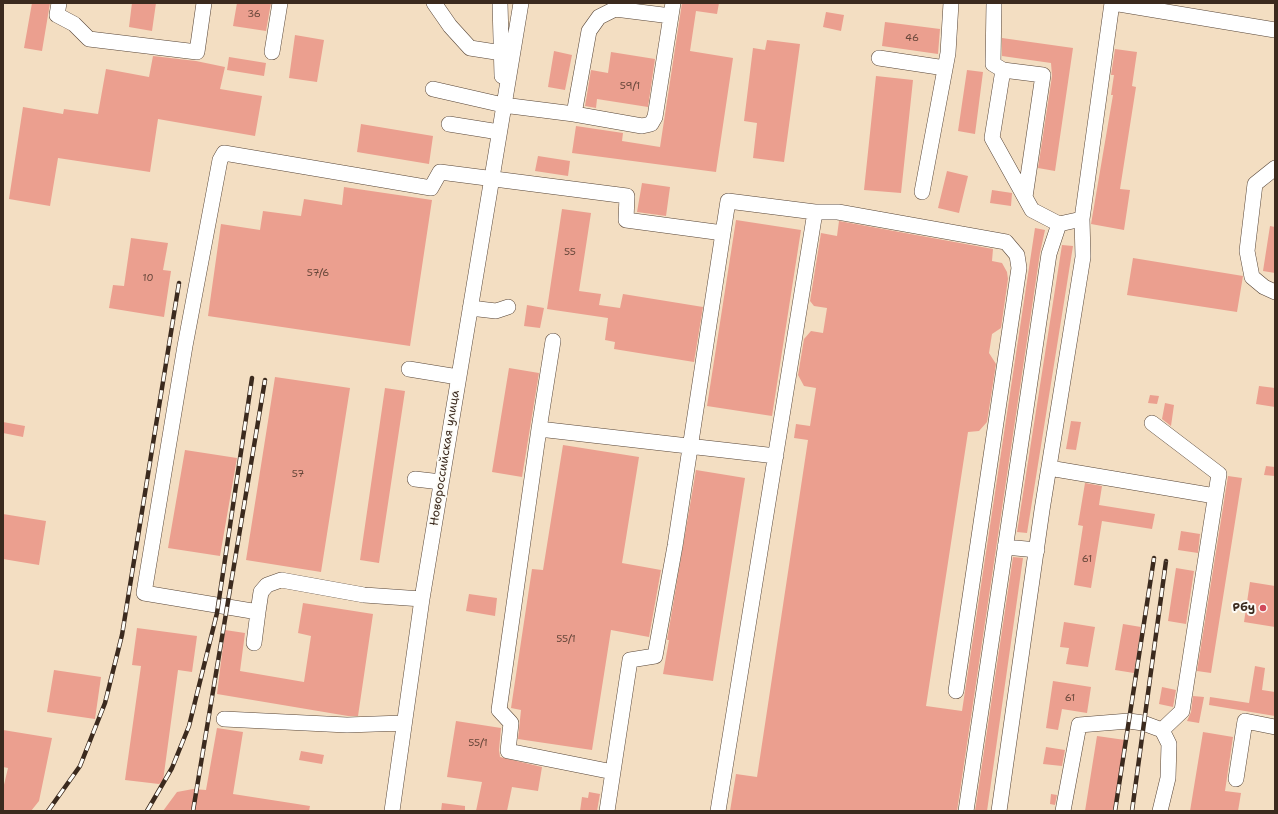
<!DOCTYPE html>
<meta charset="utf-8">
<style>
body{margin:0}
#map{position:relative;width:1278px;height:814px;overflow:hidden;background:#f3dec2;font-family:"Shantell Sans",sans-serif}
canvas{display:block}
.frame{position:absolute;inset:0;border:4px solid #3b2a1e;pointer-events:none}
</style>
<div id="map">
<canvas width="1278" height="814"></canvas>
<div class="frame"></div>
</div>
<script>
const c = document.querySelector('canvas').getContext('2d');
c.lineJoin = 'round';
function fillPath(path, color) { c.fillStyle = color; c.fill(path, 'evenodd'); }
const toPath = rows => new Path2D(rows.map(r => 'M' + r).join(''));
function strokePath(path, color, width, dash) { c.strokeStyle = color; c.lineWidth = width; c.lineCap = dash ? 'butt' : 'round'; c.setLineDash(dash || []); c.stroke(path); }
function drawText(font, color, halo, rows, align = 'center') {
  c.font = font + ' "Shantell Sans",sans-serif'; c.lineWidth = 4; c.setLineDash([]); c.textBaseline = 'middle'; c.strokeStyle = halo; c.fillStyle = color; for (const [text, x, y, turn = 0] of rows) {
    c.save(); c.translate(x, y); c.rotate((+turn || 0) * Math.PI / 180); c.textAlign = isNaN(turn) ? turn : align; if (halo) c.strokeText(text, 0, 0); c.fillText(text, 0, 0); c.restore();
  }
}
fillPath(toPath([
 [32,3,50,3,42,51,24,48],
 [132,3,156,3,152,31,129,27],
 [237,3,271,3,266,31,233,26],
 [682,3,719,3,717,14,696,11,690,51,733,58,716,172,572,153,576,126,623,133,622,141,660,147],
 [826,12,844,15,841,31,823,27],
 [885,22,940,29,938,54,882,46],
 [295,35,324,40,317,82,289,78],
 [1002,38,1073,48,1055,171,1038,168,1052,76,1051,63,1002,56],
 [767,40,800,44,784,162,753,158,757,123,744,121,753,48,765,50],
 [1115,49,1137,52,1132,86,1136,87,1120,189,1130,190,1124,230,1091,224,1113,95,1111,95,1114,75,1111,75],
 [554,51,572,55,565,90,548,87],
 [611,52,655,59,648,107,597,99,596,108,585,106,591,70,608,73],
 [153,56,196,61,225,67,220,89,262,96,255,136,158,119,150,172,58,158,50,206,9,199,23,107,63,114,64,109,98,114,106,69,149,77],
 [229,57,266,63,264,76,227,70],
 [967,70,983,72,975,134,958,131],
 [876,76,913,80,901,193,864,190],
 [361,124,433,136,429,164,357,152],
 [538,156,570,161,568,176,535,171],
 [947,171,968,176,959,213,938,208],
 [642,183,670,187,666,216,637,212],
 [344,187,432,200,410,346,208,316,221,224,260,230,263,211,301,216,304,199,342,205],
 [992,190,1012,193,1011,206,990,203],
 [562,209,591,213,579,291,601,294,599,305,620,308,623,294,703,307,694,362,614,349,615,342,605,340,608,318,547,309],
 [736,220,801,230,772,416,707,406],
 [839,221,993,249,992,261,1002,263,1007,272,1008,279,1001,328,992,334,989,353,996,364,987,422,979,431,968,432,926,706,962,711,1035,228,1045,230,1040,253,957,811,730,811,736,774,757,777,808,440,794,438,796,424,810,426,816,388,804,386,798,375,804,339,811,331,823,333,827,308,814,306,810,301,821,233,837,236],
 [1270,226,1275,227,1275,273,1263,271],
 [131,238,168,243,163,270,171,271,164,317,109,308,113,285,124,286],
 [1062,245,1073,246,1027,533,1017,532],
 [1133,258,1243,276,1237,312,1127,295],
 [527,305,544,308,540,328,524,326],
 [509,368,539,373,522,477,492,472],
 [275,377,350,388,321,572,246,560],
 [1259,386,1275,388,1275,407,1256,404],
 [385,388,405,391,379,563,360,560],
 [1150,395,1159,396,1157,404,1148,403],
 [1165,403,1174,405,1171,426,1162,419],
 [1071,421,1081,422,1076,450,1066,449],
 [3,422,25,426,23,437,3,433],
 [563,445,639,457,622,563,661,570,649,637,611,630,592,750,518,739,521,710,511,708,532,569,543,570],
 [185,450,237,458,220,556,168,548],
 [1266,466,1275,467,1275,476,1264,475],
 [696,470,745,478,713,681,663,674,669,640,667,640],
 [1228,476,1242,478,1211,673,1197,671],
 [1085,483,1102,486,1099,505,1155,514,1152,529,1102,521,1091,588,1074,585,1083,526,1078,525],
 [3,514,46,521,39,565,3,559],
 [1181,531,1200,534,1198,553,1178,550],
 [1013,557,1023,558,987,811,975,811],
 [1176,568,1194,571,1186,624,1168,621],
 [1250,582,1275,586,1275,627,1244,622],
 [469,594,497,598,495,616,466,611],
 [303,603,373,614,358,716,348,716,217,694,225,630,245,633,240,671,304,682,311,636,298,633],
 [1064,622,1095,627,1088,667,1066,664,1069,648,1060,647],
 [1123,624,1141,627,1134,673,1115,670],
 [137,628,197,636,192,672,178,670,163,781,159,784,125,780,141,666,132,665],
 [1255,666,1265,668,1262,690,1275,692,1275,716,1209,705,1210,697,1249,703],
 [54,670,101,677,95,719,47,712],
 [1053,681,1091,687,1087,713,1062,709,1058,730,1046,728],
 [1162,687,1176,690,1173,707,1159,704],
 [1193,696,1204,697,1199,723,1187,721,1191,712],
 [456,721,501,728,499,750,500,757,542,767,538,791,512,787,507,811,476,811,482,782,447,777],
 [217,728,243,732,233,794,310,806,309,811,163,811,177,792,193,789,206,790],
 [3,730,52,738,39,801,31,811,3,811,3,789,8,768,3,767],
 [1203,732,1233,737,1225,791,1241,793,1238,811,1190,811],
 [1097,736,1125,740,1114,811,1085,811],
 [1046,747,1065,750,1062,766,1043,764],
 [301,751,324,755,322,764,299,760],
 [589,792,600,794,597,811,580,811,582,797,588,798],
 [1051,794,1057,795,1055,805,1050,804],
 [442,803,465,806,465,811,441,811]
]), '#eb9f8f');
const minor = toPath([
 [59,3,57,15,74,24,89,39,197,52,204,3],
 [434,3,450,26,470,48,502,53],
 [500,3,502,76],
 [994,3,993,64,1003,70,992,138,1032,210,1059,224],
 [1113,3,1275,30],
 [272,52,280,3],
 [879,58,945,68],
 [1003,70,1043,75,1025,197],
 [433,89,503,105,574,114,642,126,651,124,655,117,673,3],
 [574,114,589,31,599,17,615,9,671,16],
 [449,124,499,132],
 [1275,168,1255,184,1247,251,1252,277,1264,287,1275,292],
 [922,192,948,53,951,3],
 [470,308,496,311,508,307],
 [553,341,539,429,499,710,511,723,508,751,613,772],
 [409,369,458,377],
 [1152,423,1219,474,1182,711,1162,730],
 [539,429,776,456],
 [1049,468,1215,496],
 [415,479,441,482],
 [1005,547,1037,550],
 [258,612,261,592,267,585,281,580,364,595,422,599],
 [254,643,258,612,144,593,185,346,220,160,224,153,431,188,440,172,627,196,626,220,723,233,728,201,815,212,838,212,1006,242,1017,255,1019,268,956,691],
 [224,719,347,725,403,723],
 [1236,779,1245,721,1275,727],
 [392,811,422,599,521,3],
 [607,811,630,660,655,656,675,546,723,233],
 [718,811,815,212],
 [966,811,1049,254,1059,224,1082,219],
 [999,811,1042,510,1083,257,1082,219,1112,3],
 [1063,811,1079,725,1129,721,1143,723,1162,730,1169,744,1168,778,1160,811]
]);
strokePath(minor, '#574537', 16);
strokePath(minor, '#fff', 15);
const rail = toPath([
 [48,811,80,766,105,703,122,635,179,283],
 [147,811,172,768,189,726,217,613,252,378],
 [193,811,265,380],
 [1115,811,1154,558],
 [1132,811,1166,561]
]);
strokePath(rail, '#3b2a1e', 4.5);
strokePath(rail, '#fdfcf7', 3, [9]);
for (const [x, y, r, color] of [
 [1263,608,4,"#d1495b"]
]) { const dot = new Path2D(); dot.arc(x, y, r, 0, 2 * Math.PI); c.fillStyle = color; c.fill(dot); strokePath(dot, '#fdfcf7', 1.5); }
drawText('10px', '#67473a', null, [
 ["36",254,14],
 ["46",912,38],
 ["59/1",630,86],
 ["55",570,252],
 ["57/6",318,273],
 ["10",148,278],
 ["57",298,474],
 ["61",1087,559],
 ["55/1",566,639],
 ["61",1070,698],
 ["55/1",478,743]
]);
drawText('12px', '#3b2a1e', '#fdfcf7', [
 ["Новороссийская улица",445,458,-81]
]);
drawText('bold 12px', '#3b2a1e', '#fdfcf7', [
 ["Рбу",1255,608]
], 'right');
</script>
